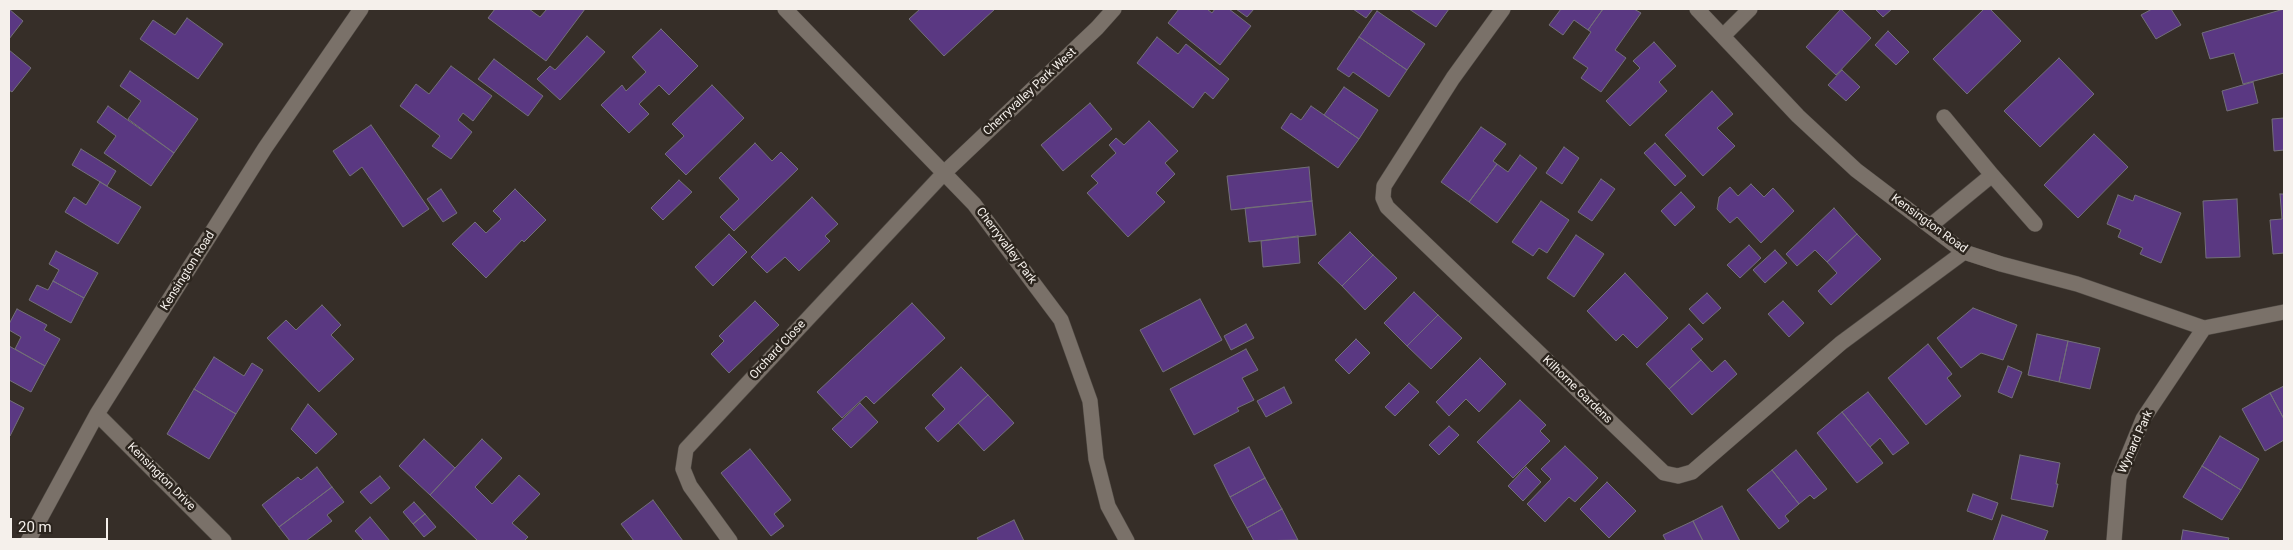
<!DOCTYPE html>
<style>
body{margin:0}
#map{position:relative;width:2293px;height:550px;overflow:hidden;background:#362e28;font-family:Roboto,sans-serif}
canvas{display:block}
.frame{position:absolute;inset:0;border:10px solid #f5f0eb;pointer-events:none}
.scale{position:absolute;left:10px;top:518px;width:98px;height:22px;box-sizing:border-box;border:2px solid #f5f0eb;border-top:0;padding-left:6px;font-size:15px;line-height:18px;white-space:nowrap;color:#f5f0eb;-webkit-text-stroke:4px #2c251e;paint-order:stroke}
</style>
<div id="map">
<canvas width="2293" height="550"></canvas>
<div class="frame"></div>
<div class="scale">20 m</div>
</div>
<script>
const c = document.querySelector('canvas').getContext('2d');
c.lineJoin = 'round';
function fillPath(path, color) { c.fillStyle = color; c.fill(path, 'evenodd'); }
const toPath = rows => new Path2D(rows.map(r => 'M' + r).join(''));
function strokePath(path, color, width, dash) { c.strokeStyle = color; c.lineWidth = width; c.lineCap = dash ? 'butt' : 'round'; c.setLineDash(dash || []); c.stroke(path); }
function drawText(font, color, halo, rows, align = 'center') {
  c.font = font + ' Roboto,sans-serif'; c.lineWidth = 5; c.setLineDash([]); c.textBaseline = 'middle'; c.strokeStyle = halo; c.fillStyle = color; for (const [text, x, y, turn = 0] of rows) {
    c.save(); c.translate(x, y); c.rotate((+turn || 0) * Math.PI / 180); c.textAlign = isNaN(turn) ? turn : align; if (halo) c.strokeText(text, 0, 0); c.fillText(text, 0, 0); c.restore();
  }
}
const building = toPath([
 [9,9,23,21,9,39,9,9],
 [495,9,529,9,540,17,547,9,585,9,546,61,488,18,495,9],
 [920,9,995,9,944,56,909,19,920,9],
 [1179,9,1207,9,1212,13,1215,9,1229,9,1251,26,1220,65,1168,23,1179,9],
 [1236,9,1254,9,1247,17,1236,9],
 [1353,9,1373,9,1366,18,1353,9],
 [1409,9,1449,9,1436,27,1409,9],
 [1561,9,1603,9,1588,30,1574,20,1563,35,1549,25,1561,9],
 [1603,9,1634,9,1641,13,1615,50,1626,58,1601,92,1581,78,1588,68,1573,58,1591,32,1588,30,1603,9],
 [1841,9,1871,38,1836,75,1806,47,1841,9],
 [1875,9,1892,9,1883,17,1875,9],
 [1984,9,1990,9,2021,41,1967,94,1933,59,1984,9],
 [2152,9,2171,9,2181,25,2156,39,2141,15,2152,9],
 [2284,9,2284,73,2243,84,2234,53,2210,59,2202,33,2284,9],
 [1377,11,1425,44,1407,70,1359,37,1377,11],
 [187,18,223,44,198,79,140,39,153,20,175,35,187,18],
 [661,29,698,66,669,95,659,85,639,104,649,114,629,133,601,105,622,85,626,91,646,72,632,57,661,29],
 [1888,31,1909,52,1896,65,1875,45,1888,31],
 [587,36,605,52,560,100,537,79,550,66,555,70,587,36],
 [1157,37,1178,54,1186,44,1229,79,1213,99,1205,92,1193,108,1137,63,1157,37],
 [1359,37,1407,70,1389,97,1353,72,1349,77,1337,69,1359,37],
 [1654,42,1676,66,1659,82,1667,91,1630,126,1606,101,1640,68,1633,61,1654,42],
 [9,50,31,68,12,92,9,90,9,50],
 [2059,58,2094,94,2040,147,2004,111,2059,58],
 [494,59,543,96,528,116,478,79,494,59],
 [451,66,492,96,473,121,463,113,458,120,472,132,451,159,432,146,440,136,400,106,416,84,429,94,451,66],
 [1842,70,1860,87,1846,101,1828,85,1842,70],
 [130,71,198,119,174,153,128,119,141,101,120,86,130,71],
 [2253,82,2258,103,2227,111,2222,91,2253,82],
 [712,85,744,118,686,175,665,154,684,136,672,124,712,85],
 [1344,87,1378,110,1359,139,1324,115,1344,87],
 [1712,91,1733,114,1717,128,1735,146,1703,176,1665,135,1712,91],
 [1090,103,1112,129,1063,171,1041,145,1090,103],
 [108,106,174,153,151,186,104,153,116,136,97,122,108,106],
 [1311,106,1359,139,1338,168,1281,128,1291,113,1301,120,1311,106],
 [2284,118,2284,150,2274,151,2272,119,2284,118],
 [1149,121,1178,151,1165,163,1175,174,1156,193,1165,202,1128,237,1087,193,1098,183,1091,176,1116,153,1109,145,1116,138,1124,145,1149,121],
 [371,125,429,209,403,227,362,167,350,176,333,151,371,125],
 [1481,127,1506,144,1493,161,1497,164,1469,202,1441,182,1481,127],
 [2094,134,2128,167,2078,218,2044,185,2094,134],
 [755,143,772,161,781,152,798,169,734,231,720,217,739,199,719,178,755,143],
 [1655,143,1686,176,1675,186,1644,153,1655,143],
 [1564,147,1579,158,1562,184,1546,173,1564,147],
 [81,149,116,171,107,186,72,165,81,149],
 [1520,155,1537,168,1497,223,1469,202,1497,164,1508,172,1520,155],
 [1309,167,1312,201,1231,210,1227,176,1309,167],
 [1601,179,1615,189,1592,221,1578,212,1601,179],
 [679,180,692,192,663,220,651,208,679,180],
 [100,182,141,207,118,244,65,212,74,197,86,205,100,182],
 [1751,184,1764,197,1773,188,1794,211,1761,243,1737,217,1730,223,1717,209,1719,197,1730,187,1738,196,1751,184],
 [441,189,457,213,443,222,427,199,441,189],
 [515,189,546,220,524,242,522,240,486,278,452,244,475,222,486,233,501,219,493,211,515,189],
 [1681,192,1695,207,1675,226,1661,211,1681,192],
 [2280,194,2284,194,2284,253,2273,254,2270,220,2282,219,2280,194],
 [2118,195,2133,201,2135,195,2181,213,2161,263,2140,254,2143,248,2118,237,2121,230,2107,224,2118,195],
 [812,197,838,224,825,236,830,241,799,271,785,257,767,273,751,257,812,197],
 [2237,199,2240,257,2206,258,2203,201,2237,199],
 [1312,201,1316,235,1249,242,1245,208,1312,201],
 [1541,201,1569,220,1547,253,1539,248,1533,256,1512,242,1541,201],
 [1834,208,1857,234,1827,262,1815,250,1797,266,1786,254,1834,208],
 [1350,232,1373,255,1342,286,1318,263,1350,232],
 [729,234,747,252,713,286,695,267,729,234],
 [1857,234,1881,259,1831,305,1818,291,1837,273,1827,262,1857,234],
 [1576,235,1604,254,1574,297,1547,278,1576,235],
 [1298,236,1300,263,1263,267,1261,241,1298,236],
 [1749,245,1761,258,1740,278,1727,265,1749,245],
 [1775,250,1787,263,1765,283,1753,270,1775,250],
 [56,251,98,273,84,298,53,281,59,270,49,264,56,251],
 [1373,255,1397,278,1365,310,1342,286,1373,255],
 [1625,273,1668,318,1637,348,1623,334,1616,341,1587,311,1625,273],
 [53,281,84,298,71,323,29,300,37,285,48,290,53,281],
 [1414,292,1438,315,1407,346,1384,323,1414,292],
 [1707,293,1721,308,1703,324,1689,309,1707,293],
 [1200,299,1222,340,1163,372,1140,330,1200,299],
 [755,301,779,325,729,373,711,354,724,341,719,336,755,301],
 [1783,301,1804,323,1789,337,1768,314,1783,301],
 [912,303,945,338,874,404,866,396,842,418,817,392,912,303],
 [322,305,341,325,331,335,354,359,319,392,267,338,286,320,296,330,322,305],
 [1973,308,2017,325,2003,360,1981,353,1961,368,1937,338,1973,308],
 [17,309,47,325,44,330,60,339,45,366,15,349,21,337,9,330,9,324,17,309],
 [1438,315,1462,338,1431,369,1407,346,1438,315],
 [1246,324,1254,338,1231,350,1224,336,1246,324],
 [1689,324,1703,339,1691,349,1701,360,1669,389,1646,364,1689,324],
 [2037,334,2068,341,2059,382,2028,375,2037,334],
 [1356,339,1370,353,1349,374,1335,360,1356,339],
 [2068,341,2100,348,2090,389,2059,382,2068,341],
 [1928,344,1952,374,1947,378,1961,396,1926,425,1888,378,1928,344],
 [9,346,45,366,31,392,9,380,9,346],
 [1246,349,1258,370,1242,378,1254,400,1237,408,1239,411,1194,435,1170,389,1246,349],
 [214,357,244,376,252,363,263,370,236,414,194,389,214,357],
 [1480,358,1506,384,1479,412,1466,399,1449,416,1436,402,1480,358],
 [1701,360,1712,372,1725,360,1737,374,1692,415,1669,389,1701,360],
 [2008,366,2022,372,2012,398,1998,392,2008,366],
 [961,367,988,395,938,442,925,428,945,409,932,395,961,367],
 [1409,383,1419,392,1395,416,1385,407,1409,383],
 [2284,386,2284,419,2270,393,2284,386],
 [1284,387,1292,403,1266,417,1257,401,1284,387],
 [194,389,236,414,209,459,167,434,194,389],
 [1868,392,1909,443,1893,455,1880,438,1870,447,1842,412,1868,392],
 [2270,393,2284,419,2284,440,2265,451,2242,409,2270,393],
 [988,395,1014,423,984,451,958,423,988,395],
 [9,400,24,408,10,436,9,436,9,400],
 [1520,400,1546,425,1540,431,1550,441,1513,478,1477,442,1520,400],
 [860,403,878,422,851,448,832,429,860,403],
 [308,404,337,434,316,454,291,429,308,404],
 [1842,412,1883,463,1857,483,1817,433,1842,412],
 [1449,426,1459,435,1439,455,1429,445,1449,426],
 [2220,436,2259,459,2241,490,2202,466,2220,436],
 [424,439,455,468,430,495,399,466,424,439],
 [482,439,502,458,475,487,492,504,519,475,540,494,512,523,528,537,524,541,478,541,430,495,482,439],
 [1565,446,1598,478,1575,502,1569,497,1545,522,1527,504,1551,479,1541,469,1565,446],
 [1249,447,1265,478,1230,497,1214,465,1249,447],
 [750,449,791,500,774,514,784,526,771,536,721,473,750,449],
 [1796,450,1827,489,1814,499,1810,495,1799,504,1772,470,1796,450],
 [2020,455,2060,463,2056,484,2058,484,2053,507,2011,499,2020,455],
 [2202,466,2241,490,2222,520,2183,497,2202,466],
 [317,467,332,487,279,527,262,505,298,477,301,480,317,467],
 [1526,467,1541,482,1523,501,1508,486,1526,467],
 [1772,470,1799,504,1785,516,1789,521,1779,529,1747,490,1772,470],
 [380,476,390,488,371,504,360,492,380,476],
 [1265,478,1282,509,1247,528,1230,497,1265,478],
 [1607,482,1636,511,1609,538,1580,509,1607,482],
 [332,487,344,502,327,515,332,521,306,541,290,541,279,527,332,487],
 [1973,494,1998,503,1992,520,1967,511,1973,494],
 [653,500,683,541,634,541,621,524,653,500],
 [414,502,425,514,413,524,403,512,414,502],
 [1722,506,1740,541,1703,541,1693,521,1722,506],
 [1282,509,1298,540,1254,541,1247,528,1282,509],
 [425,514,436,527,424,537,413,524,425,514],
 [2002,515,2048,531,2044,541,1993,541,2002,515],
 [370,517,390,541,362,541,363,540,355,531,370,517],
 [1014,520,1024,541,979,541,977,538,1014,520],
 [1693,521,1703,541,1666,541,1663,535,1693,521],
 [2183,530,2229,538,2228,541,2181,541,2183,530]
]);
fillPath(building, '#5a3882');
strokePath(building, '#736f79', 1);
const street = toPath([
 [785,9,974,204,1061,320,1090,401,1096,459,1108,506,1127,541],
 [1503,9,1453,78,1384,186,1383,198,1387,207,1664,473,1678,476,1692,472,1841,343,1964,252],
 [1697,9,1798,116,1856,170,1964,252,2001,264,2077,284,2204,328,2284,312],
 [1723,36,1750,9],
 [1992,175,2035,224],
 [1930,226,1992,175,1944,117],
 [97,414,224,541],
 [28,541,97,414,265,148,361,9],
 [730,541,690,486,683,469,686,449,944,173,1097,28,1114,9],
 [2114,541,2119,478,2143,419,2204,328]
]);
strokePath(street, '#514b45', 16);
strokePath(street, '#7a7169', 15);
drawText('12px', '#f5f0eb', '#2c251e', [
 ["Cherryvalley Park West",1030,92,-43],
 ["Kensington Road",1929,224,36],
 ["Cherryvalley Park",1006,246,53],
 ["Kensington Road",188,271,-58],
 ["Orchard Close",778,350,-47],
 ["Kilhorne Gardens",1577,390,44],
 ["Wynard Park",2136,442,-66],
 ["Kensington Drive",161,477,45]
]);
</script>
